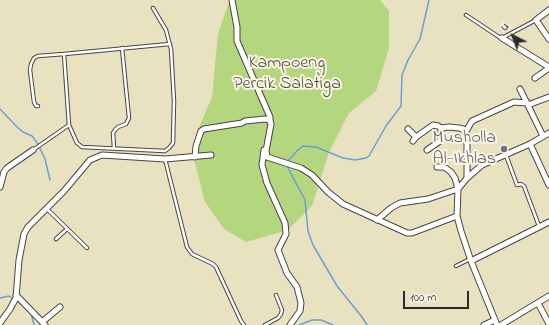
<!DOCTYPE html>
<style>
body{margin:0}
#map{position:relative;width:549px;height:325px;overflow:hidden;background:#e9e2c1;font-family:"Indie Flower",sans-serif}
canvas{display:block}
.north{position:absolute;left:493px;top:16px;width:40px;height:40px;-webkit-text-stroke:3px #fcf5e5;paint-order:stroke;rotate:318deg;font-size:11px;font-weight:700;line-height:16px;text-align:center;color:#2b2b2b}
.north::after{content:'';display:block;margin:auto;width:14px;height:18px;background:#2b2b2b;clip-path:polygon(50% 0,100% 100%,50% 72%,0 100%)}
.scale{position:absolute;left:403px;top:291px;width:66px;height:18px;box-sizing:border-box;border:2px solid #2b2b2b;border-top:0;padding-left:5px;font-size:12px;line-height:14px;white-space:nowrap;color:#2b2b2b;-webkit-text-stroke:3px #fcf5e5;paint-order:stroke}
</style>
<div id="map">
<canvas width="549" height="325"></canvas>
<div class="north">U</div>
<div class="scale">100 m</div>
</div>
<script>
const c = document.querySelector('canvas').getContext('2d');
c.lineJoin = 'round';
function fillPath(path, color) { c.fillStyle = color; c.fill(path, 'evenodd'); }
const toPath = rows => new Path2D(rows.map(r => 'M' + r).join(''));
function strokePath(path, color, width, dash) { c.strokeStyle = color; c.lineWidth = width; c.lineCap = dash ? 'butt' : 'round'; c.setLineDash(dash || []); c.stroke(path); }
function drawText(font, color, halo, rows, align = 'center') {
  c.font = font + ' "Indie Flower",sans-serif'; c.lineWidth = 4; c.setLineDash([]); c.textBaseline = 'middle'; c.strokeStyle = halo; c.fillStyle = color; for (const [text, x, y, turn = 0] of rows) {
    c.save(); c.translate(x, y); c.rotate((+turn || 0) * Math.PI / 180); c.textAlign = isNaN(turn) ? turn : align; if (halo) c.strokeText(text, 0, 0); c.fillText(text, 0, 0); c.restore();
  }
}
fillPath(toPath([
 [231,0,380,0,389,11,389,48,376,91,349,113,329,152,312,206,288,230,246,242,224,229,205,202,192,151,200,125,212,97,218,34,229,2]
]), '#b3d67f');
strokePath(toPath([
 [0,109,17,127,23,132,32,136,38,144,45,159,50,180],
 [288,161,297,151,303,146,316,147,343,158,355,160,366,158,369,156,386,126,401,106,402,75,408,60,420,39,429,0],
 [288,165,288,168,305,200,308,231,313,245,337,286,362,317,367,325],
 [0,298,9,296,24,306],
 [31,313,34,325],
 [299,325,312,320,321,320,333,325]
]), '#68a0d6', 1.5);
const service = toPath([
 [466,15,499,37,502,38,536,20],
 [64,54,170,44],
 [38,106,36,106,34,102,30,70,31,64,34,58,38,56,64,54,69,125],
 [114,148,113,133,115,130,118,127,126,124,129,118,122,48],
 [33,150,69,125,77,143,82,147,165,151,169,148,173,143,174,101,171,49,166,30,153,8],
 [506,155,517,185,521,184,524,186,539,226],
 [165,159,187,247,192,254,213,264,216,267,241,321,244,325],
 [47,209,87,248],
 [56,239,67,229],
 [456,266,470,259],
 [265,325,278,318,281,314,282,310,276,295]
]);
const minor = toPath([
 [232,0,237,27,237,41,270,117,270,122],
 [549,10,536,20,549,39],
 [502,38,549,67],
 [535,78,549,68],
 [520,89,543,136],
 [528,105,549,97],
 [408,129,416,137],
 [465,133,472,121,514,102,527,103],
 [413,141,416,137,433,125,438,126,441,128,449,127,459,128,463,129,467,142,467,178],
 [530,144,549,185],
 [264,150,262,165,267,183,285,223,286,234,278,250,287,273,297,287,301,303,300,311,290,325],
 [427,150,440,141,441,138,441,128],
 [195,157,196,146,201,131,204,129,242,123,245,121,265,119,270,120,271,124,266,151,267,157,301,168,312,175,328,192,343,204,407,233,412,233,457,216],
 [0,187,4,172,7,168,33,150],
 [377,220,391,208,400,203,428,199,458,189,455,178,451,172,444,167,437,167],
 [471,261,549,222],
 [16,295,45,325],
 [538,303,549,324],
 [42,322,60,307],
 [0,323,10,309,16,298,19,260,24,234,28,227,64,191,90,160,102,155,165,159,211,155],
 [484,325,495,320],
 [497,325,471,261,461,231,457,216,458,189,467,178,482,165,530,144,549,133],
 [501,325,549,296]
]);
strokePath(service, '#484642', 4.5);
strokePath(minor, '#484642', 7);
strokePath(service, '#fff', 2.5);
strokePath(minor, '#fff', 5);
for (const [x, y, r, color] of [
 [504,149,4,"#6b7280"]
]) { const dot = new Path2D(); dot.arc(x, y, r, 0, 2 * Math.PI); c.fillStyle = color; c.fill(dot); strokePath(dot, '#fcf5e5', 1.5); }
drawText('18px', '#4d5640', '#fcf5e5', [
 ["Kampoeng",287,64],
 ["Percik Salatiga",287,85]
]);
drawText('18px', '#5b616d', '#fcf5e5', [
 ["Musholla",496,139],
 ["Al-Ikhlas",496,160]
], 'right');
</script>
